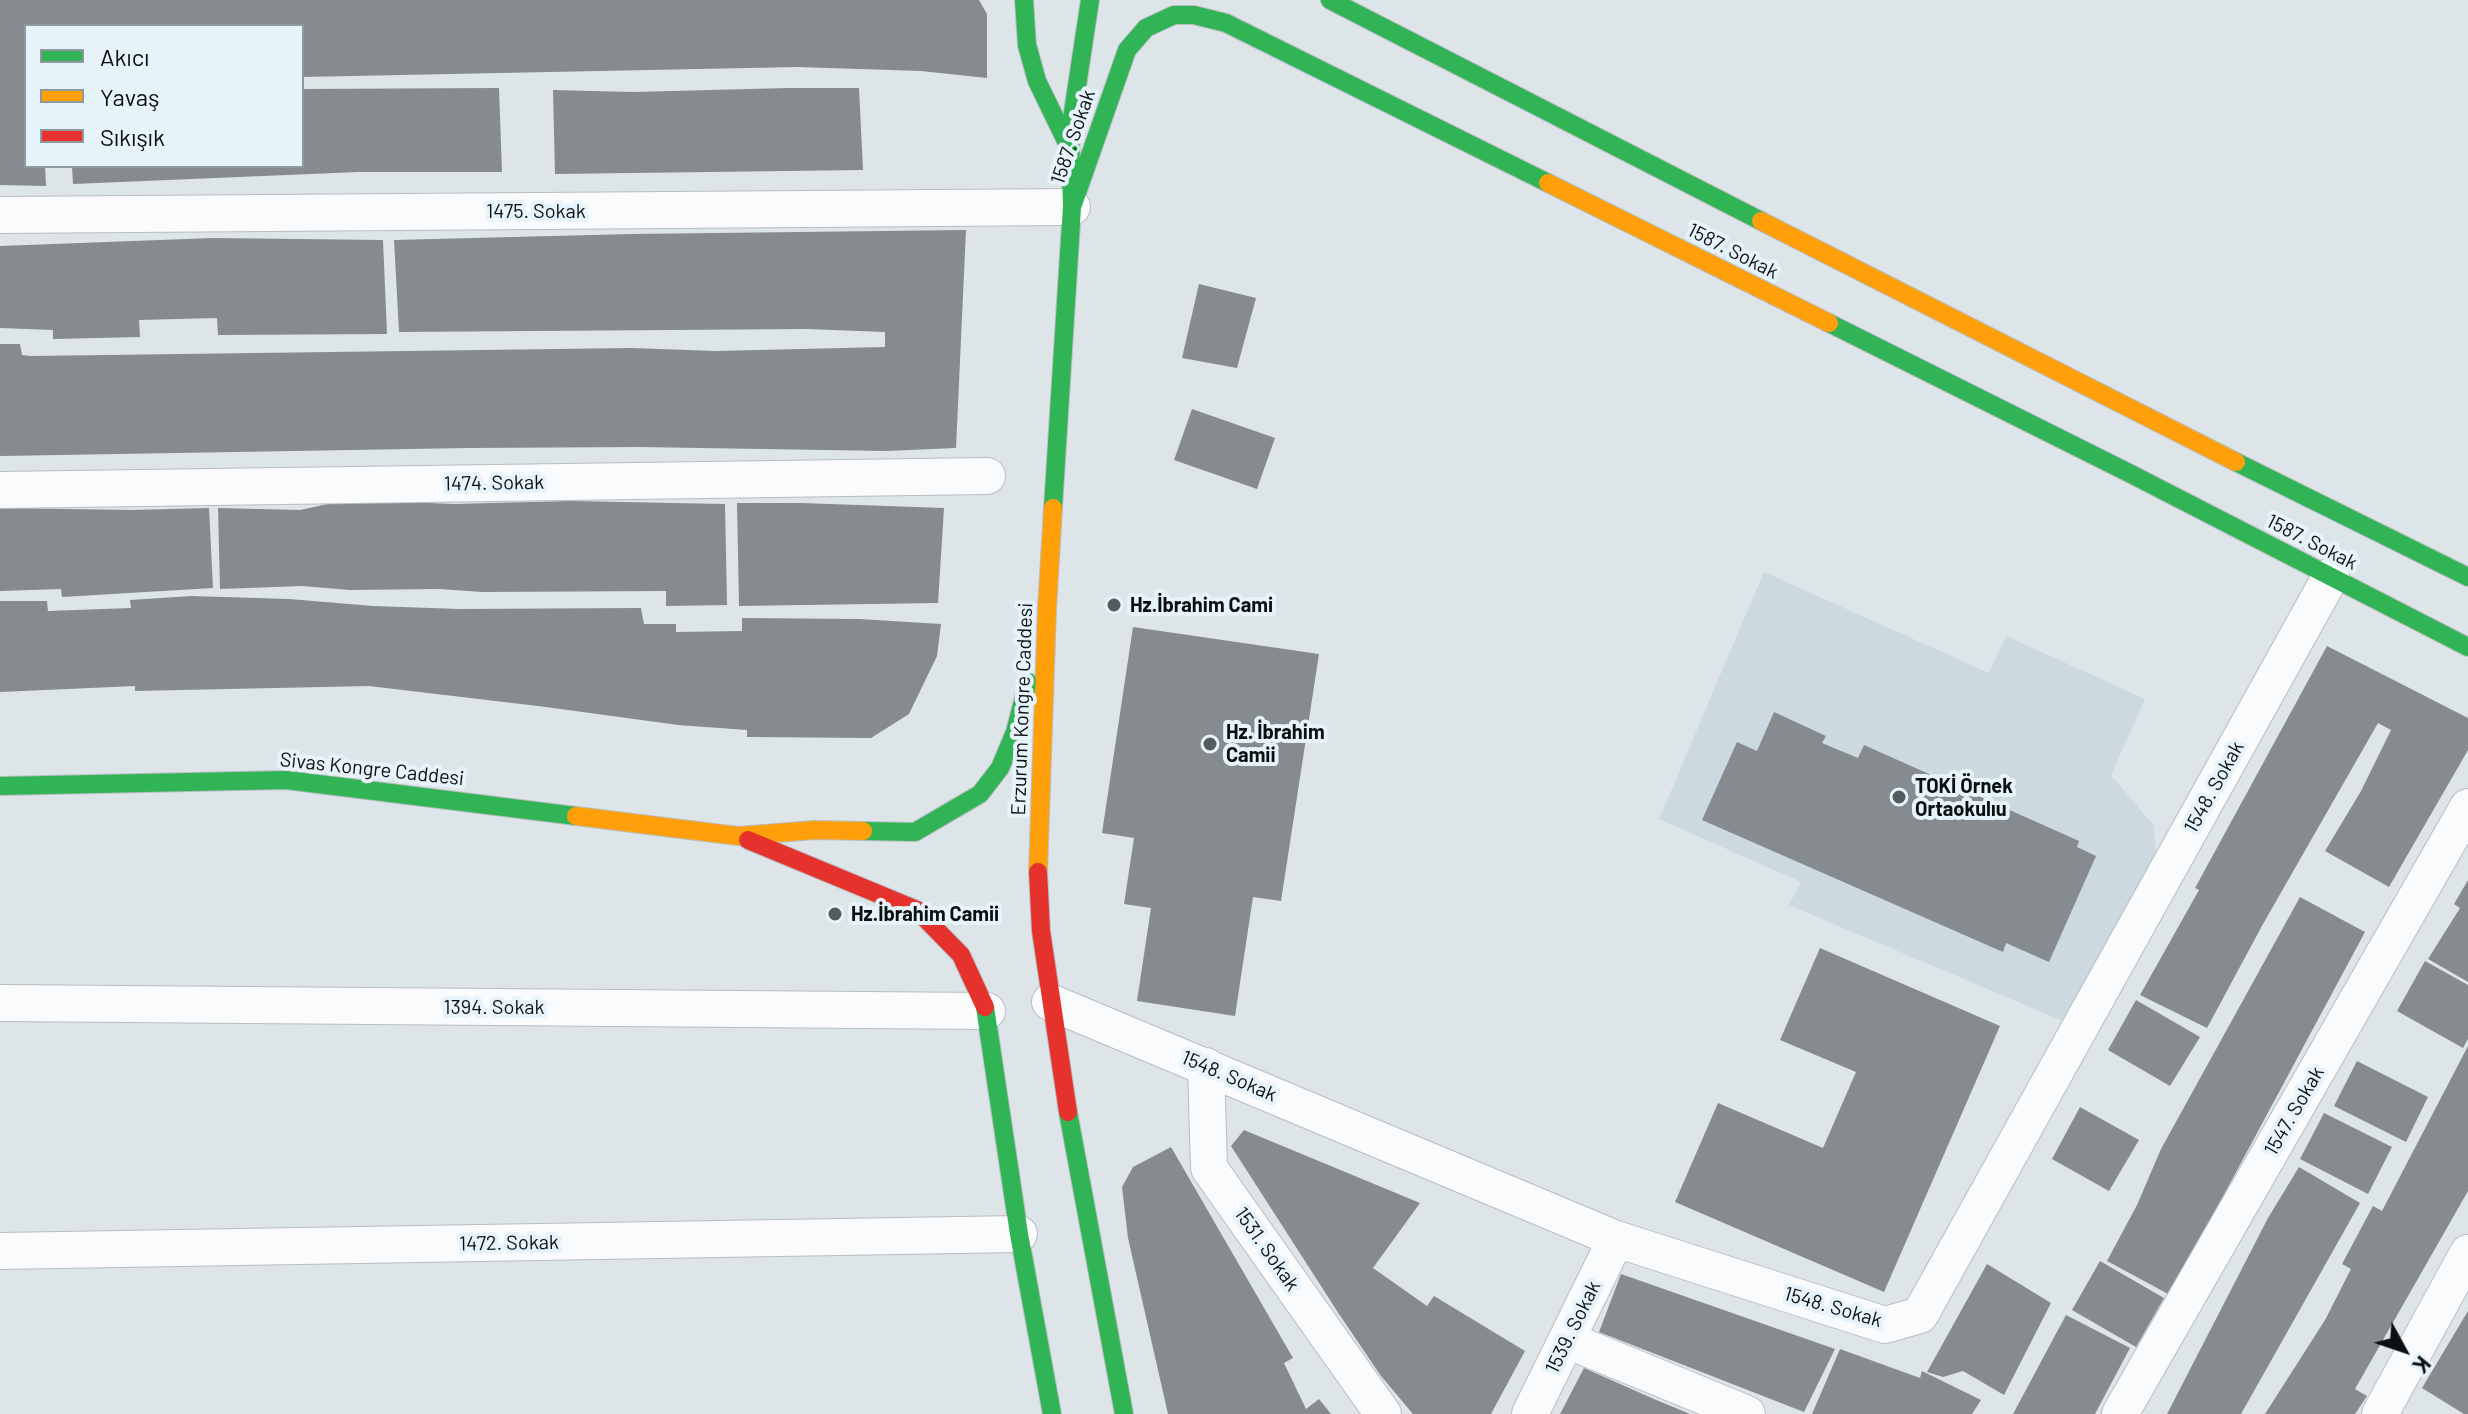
<!DOCTYPE html>
<meta charset="utf-8">
<style>
body{margin:0}
#map{position:relative;width:2468px;height:1414px;overflow:hidden;background:#dee5e9;font-family:Barlow,sans-serif}
canvas{display:block}
.legend{position:absolute;left:24px;top:24px;width:280px;height:144px;box-sizing:border-box;background:#e7f3fb;border:2px solid #8f989e;margin:0;padding:10px 14px;list-style:none;font-size:24px;color:#0c1012}
.legend li{display:flex;align-items:center;gap:16px;height:40px}
.legend b{width:40px;border:2px solid #8f989e}
.north{position:absolute;left:2364px;top:1310px;width:80px;height:80px;-webkit-text-stroke:6px #e7f3fb;paint-order:stroke;rotate:130deg;font-size:22px;font-weight:700;line-height:32px;text-align:center;color:#0c1012}
.north::after{content:'';display:block;margin:auto;width:28px;height:36px;background:#0c1012;clip-path:polygon(50% 0,100% 100%,50% 72%,0 100%)}
</style>
<div id="map">
<canvas width="2468" height="1414"></canvas>
<ul class="legend">
<li><b style="height:10px;background:#30b455"></b>Akıcı</li>
<li><b style="height:10px;background:#ff9f0a"></b>Yavaş</li>
<li><b style="height:10px;background:#e5322d"></b>Sıkışık</li>
</ul>
<div class="north">K</div>
</div>
<script>
const c = document.querySelector('canvas').getContext('2d');
c.lineJoin = 'round';
function fillPath(path, color) { c.fillStyle = color; c.fill(path, 'evenodd'); }
const toPath = rows => new Path2D(rows.map(r => 'M' + r).join(''));
function strokePath(path, color, width, dash) { c.strokeStyle = color; c.lineWidth = width; c.lineCap = dash ? 'butt' : 'round'; c.setLineDash(dash || []); c.stroke(path); }
function drawText(font, color, halo, rows, align = 'center') {
  c.font = font + ' Barlow,sans-serif'; c.lineWidth = 8; c.setLineDash([]); c.textBaseline = 'middle'; c.strokeStyle = halo; c.fillStyle = color; for (const [text, x, y, turn = 0] of rows) {
    c.save(); c.translate(x, y); c.rotate((+turn || 0) * Math.PI / 180); c.textAlign = isNaN(turn) ? turn : align; if (halo) c.strokeText(text, 0, 0); c.fillText(text, 0, 0); c.restore();
  }
}
fillPath(toPath([
 [1764,572,1989,673,2006,636,2145,699,2111,775,2154,826,2156,856,2070,1024,1789,905,1801,882,1659,819]
]), '#ccd9e0');
fillPath(toPath([
 [0,0,979,0,987,14,987,78,921,71,798,67,302,77,302,26,26,26,26,166,45,166,46,186,0,185],
 [499,88,502,172,358,172,73,184,72,166,302,166,302,89],
 [788,88,859,88,863,170,555,174,553,90,633,92],
 [966,230,956,448,886,451,639,447,468,448,0,456,0,344,20,344,22,355,31,356,631,348,716,351,885,347,885,332,807,329,399,332,394,240,632,234],
 [213,238,383,240,387,334,218,335,217,318,139,320,140,337,53,339,53,330,0,328,0,246],
 [1199,284,1256,298,1237,368,1182,358],
 [1192,409,1275,438,1257,489,1174,460],
 [346,500,454,504,570,501,725,504,727,605,666,606,666,591,483,592,439,589,350,590,302,586,220,589,218,508,300,510],
 [737,503,801,503,944,508,938,603,739,606],
 [0,508,133,510,209,508,213,588,62,597,61,589,0,591],
 [192,596,289,599,373,606,459,609,641,608,644,624,676,624,676,632,742,631,742,618,859,619,941,624,937,656,909,714,871,738,747,737,747,730,678,725,546,707,369,686,135,691,135,686,0,692,0,601,47,601,48,611,131,608,130,600],
 [1133,627,1319,654,1281,901,1253,897,1235,1016,1137,1001,1151,908,1124,904,1134,838,1102,833],
 [2327,646,2468,718,2468,750,2389,887,2325,851,2361,791,2391,730,2378,723,2263,924,2207,1028,2140,995,2199,890,2195,888],
 [1774,712,1826,736,1822,743,1858,758,1864,745,2079,841,2077,847,2096,856,2049,962,2006,943,2003,952,1702,820,1737,742,1757,751],
 [2468,880,2468,982,2428,959,2460,908,2454,904],
 [2300,897,2365,932,2170,1295,2107,1261,2137,1205,2161,1149],
 [1820,948,2000,1026,1884,1292,1675,1202,1718,1103,1823,1148,1856,1072,1780,1040],
 [2425,961,2468,985,2468,1039,2463,1048,2397,1011],
 [2136,1000,2200,1037,2170,1086,2108,1050],
 [2468,1046,2468,1191,2355,1389,2367,1396,2355,1414,2265,1414,2325,1320,2351,1269,2342,1264,2373,1206,2382,1211],
 [2357,1061,2428,1097,2406,1142,2334,1106],
 [2080,1107,2139,1140,2109,1191,2052,1159],
 [2324,1113,2392,1147,2368,1194,2300,1159],
 [1244,1130,1420,1203,1373,1268,1427,1306,1434,1296,1525,1351,1491,1414,1413,1414,1381,1376,1339,1314,1231,1146],
 [1171,1147,1293,1358,1284,1363,1306,1409,1319,1399,1331,1414,1168,1414,1128,1238,1122,1187,1133,1167],
 [2299,1167,2360,1203,2241,1414,2167,1414,2268,1218],
 [2100,1261,2164,1298,2136,1347,2072,1310],
 [1987,1264,2051,1303,2004,1395,1963,1371,1943,1377,1927,1372],
 [1621,1274,1835,1349,1804,1412,1599,1332],
 [2468,1311,2468,1414,2464,1414,2422,1388],
 [2066,1315,2130,1348,2095,1414,2013,1414],
 [1840,1349,1920,1378,1922,1371,1981,1400,1972,1414,1812,1414],
 [1584,1368,1654,1399,1690,1414,1560,1414]
]), '#858b8e');
const street = toPath([
 [0,215,1072,207],
 [0,490,987,476],
 [1050,1002,1616,1239,1885,1325,1920,1315,2331,576],
 [0,1003,987,1011],
 [1206,1066,1209,1168,1383,1414],
 [0,1251,1019,1234],
 [1567,1340,1747,1414],
 [1530,1414,1616,1239],
 [2120,1414,2468,807],
 [2380,1414,2468,1253]
]);
const fast = toPath([
 [1024,0,1027,45,1037,81,1070,149],
 [1330,0,1761,221],
 [1072,207,1127,50,1146,28,1174,15,1194,15,1226,23,1548,183],
 [1829,323,2129,473,2468,647],
 [2236,462,2468,577],
 [1053,508,1072,207,1070,132,1090,0],
 [0,786,286,780,576,816],
 [863,831,915,832,980,794,1000,768,1015,732,1028,682],
 [985,1007,1019,1234,1052,1414],
 [1068,1112,1124,1414]
]);
const slow = toPath([
 [1548,183,1829,323],
 [1761,221,2236,462],
 [576,816,738,836,815,830,863,831],
 [1038,872,1047,609,1053,508]
]);
const jam = toPath([
 [748,840,917,910,961,955,985,1007],
 [1038,872,1041,931,1068,1112]
]);
strokePath(street, '#b8bdc0', 38);
strokePath(fast, '#b8bdc0', 20);
strokePath(slow, '#b8bdc0', 20);
strokePath(jam, '#b8bdc0', 20);
strokePath(street, '#fafbfc', 36);
strokePath(fast, '#30b455', 18);
strokePath(slow, '#ff9f0a', 18);
strokePath(jam, '#e5322d', 18);
for (const [x, y, r, color] of [
 [1114,605,8,"#565b5d"],
 [1210,744,8,"#565b5d"],
 [1899,797,8,"#565b5d"],
 [835,914,8,"#565b5d"]
]) { const dot = new Path2D(); dot.arc(x, y, r, 0, 2 * Math.PI); c.fillStyle = color; c.fill(dot); strokePath(dot, '#e7f3fb', 3); }
drawText('20px', '#0c1012', '#e7f3fb', [
 ["1587. Sokak",1073,137,-71],
 ["1475. Sokak",536,211],
 ["1587. Sokak",1733,251,27],
 ["1474. Sokak",494,483,-1],
 ["1587. Sokak",2312,542,27],
 ["Erzurum Kongre Caddesi",1022,709,-88],
 ["Sivas Kongre Caddesi",372,769,6],
 ["1548. Sokak",2214,787,-61],
 ["1394. Sokak",494,1007],
 ["1548. Sokak",1229,1076,23],
 ["1547. Sokak",2294,1111,-60],
 ["1472. Sokak",509,1243,-1],
 ["1531. Sokak",1267,1249,55],
 ["1548. Sokak",1833,1307,16],
 ["1539. Sokak",1573,1327,-64]
]);
drawText('bold 20px', '#0c1012', '#e7f3fb', [
 ["Hz.İbrahim Cami",1130,605],
 ["Hz. İbrahim",1226,732],
 ["Camii",1226,755],
 ["TOKİ Örnek",1915,786],
 ["Ortaokulıu",1915,809],
 ["Hz.İbrahim Camii",851,914]
], 'left');
</script>
